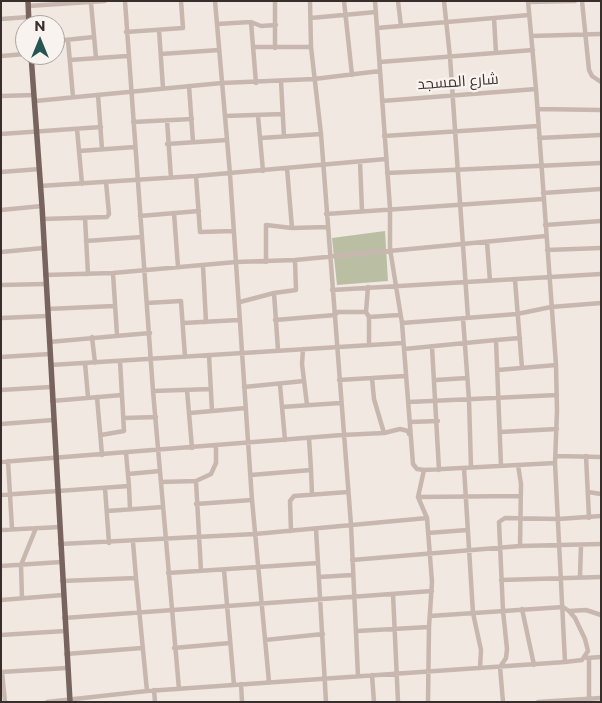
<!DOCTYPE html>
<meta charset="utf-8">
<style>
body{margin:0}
#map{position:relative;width:602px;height:703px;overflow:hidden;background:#f1e8e2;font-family:Montserrat,sans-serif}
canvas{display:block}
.frame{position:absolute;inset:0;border:2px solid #382e2c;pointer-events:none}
.north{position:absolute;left:15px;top:15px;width:50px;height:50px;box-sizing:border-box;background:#f9f3ef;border:1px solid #aca4a1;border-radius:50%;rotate:0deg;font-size:14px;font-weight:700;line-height:20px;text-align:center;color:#382e2c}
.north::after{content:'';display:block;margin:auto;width:18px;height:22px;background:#265552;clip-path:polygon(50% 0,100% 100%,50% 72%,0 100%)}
</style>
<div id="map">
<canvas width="602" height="703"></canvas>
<div class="frame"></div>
<div class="north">N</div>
</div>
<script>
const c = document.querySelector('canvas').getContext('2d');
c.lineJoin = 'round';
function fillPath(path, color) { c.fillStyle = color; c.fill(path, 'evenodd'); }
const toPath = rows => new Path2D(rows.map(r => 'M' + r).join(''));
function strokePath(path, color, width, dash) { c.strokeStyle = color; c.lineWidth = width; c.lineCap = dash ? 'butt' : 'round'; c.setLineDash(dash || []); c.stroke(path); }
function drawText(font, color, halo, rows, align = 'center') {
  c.font = font + ' Montserrat,Cairo,sans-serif'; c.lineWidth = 4.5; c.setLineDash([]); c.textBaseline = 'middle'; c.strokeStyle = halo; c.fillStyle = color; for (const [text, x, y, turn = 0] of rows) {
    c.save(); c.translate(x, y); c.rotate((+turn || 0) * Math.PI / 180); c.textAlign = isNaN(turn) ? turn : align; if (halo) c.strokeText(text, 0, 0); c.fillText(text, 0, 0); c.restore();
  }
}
fillPath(toPath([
 [385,231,388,281,337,285,332,238]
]), '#babfa4');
strokePath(toPath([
 [125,1,153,391,179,689],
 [215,1,230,174,252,500,269,682],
 [275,1,275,48],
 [310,1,311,47,321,134,351,525,358,676],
 [344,1,352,75],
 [375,1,390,208,390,249,402,323,413,464,417,469,424,470,555,463],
 [398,1,401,26],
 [444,1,450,57,468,318],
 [528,1,536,89,556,365,557,411,555,463,565,662],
 [582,1,589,70,592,76,601,82],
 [528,2,575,1],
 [91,3,96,58],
 [28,6,105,1],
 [311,18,376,12],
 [494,18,496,53],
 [1,19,29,17],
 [251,22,256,83],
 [217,24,251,22,261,26,276,25],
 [377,28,529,15],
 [159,30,163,88],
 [126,32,183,28,181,1],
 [531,36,601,34],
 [68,40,73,97],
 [55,41,94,37],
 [253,47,311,47],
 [161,54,219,50],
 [1,56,25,54],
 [70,60,127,56],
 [380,62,533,50],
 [281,81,284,137],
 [189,86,193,142],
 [98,95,102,149],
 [1,96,34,95],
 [35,101,222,83,314,79,380,71],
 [382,101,536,89],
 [538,109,601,110],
 [225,116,283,114],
 [258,116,263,171],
 [167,120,171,178],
 [133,122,192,119],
 [77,129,82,184],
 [1,134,101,127],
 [384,136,538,126],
 [261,138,321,134],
 [539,138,601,135],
 [167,144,227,140],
 [79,151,135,147],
 [360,162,362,211],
 [287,168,292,228],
 [1,172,40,169],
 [387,173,601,163],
 [196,176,200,232,233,231],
 [40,186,196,176,386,159],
 [543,193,601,189],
 [1,210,42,206],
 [174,213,178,267],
 [326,214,543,199],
 [140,216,199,211],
 [85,218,88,274],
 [43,219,107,217,109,214,106,182],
 [545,225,601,221],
 [86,241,142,237],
 [487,242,490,281],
 [547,250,601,248],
 [1,252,44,248],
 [266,262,266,225,292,228,327,227],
 [203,266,206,322],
 [113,273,117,335],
 [45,275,113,273,236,262,295,260,546,236],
 [515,280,522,368],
 [1,285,46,284],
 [368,287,366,312,369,317,369,345],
 [332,290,601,274],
 [274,293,278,350],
 [240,302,274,293,296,290,295,260],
 [147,303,181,301,185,357],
 [47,309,114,306],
 [369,317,399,315],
 [1,318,47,316],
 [463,318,469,400,471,467],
 [275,320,335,315,338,312,366,312],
 [183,323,239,320],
 [402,323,517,314,551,307,601,303],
 [92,337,95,363],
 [496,340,520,338],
 [49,342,150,333],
 [432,347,439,470],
 [303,349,302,364,307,405],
 [404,349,496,340,501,466],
 [209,355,212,411],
 [1,357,50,354],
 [85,363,88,397],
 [51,365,403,343],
 [498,370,556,365],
 [372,378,374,399,384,433],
 [339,380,405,376],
 [436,380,467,378],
 [280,385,285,440],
 [244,387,304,381],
 [1,390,51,387],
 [187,390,192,448],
 [153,391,211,389],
 [97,397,102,455],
 [52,401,122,395],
 [409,402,557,395],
 [282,407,340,403],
 [190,413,246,408],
 [124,418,156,417],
 [410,422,438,421],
 [1,424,53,420],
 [500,432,557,429],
 [101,435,124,431,120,361],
 [557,456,601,457],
 [586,456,589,518],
 [8,461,12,529],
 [1,462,342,435,384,433,400,429,408,431,409,434],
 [518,465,521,484,520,546],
 [464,468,473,613,481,650,480,668],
 [311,470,312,494],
 [424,470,418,497,427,518,432,582,429,627,428,702],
 [128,474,160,471],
 [251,475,311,470,309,438],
 [196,481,201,571],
 [161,482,196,481,211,474,216,463,216,445],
 [129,486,130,509],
 [105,488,109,543],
 [588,492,601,494],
 [1,495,129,486,126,453],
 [418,497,520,496],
 [196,504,252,500],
 [107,511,163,507],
 [316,529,318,563],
 [1,530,60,527],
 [291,531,290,501,294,496,348,492],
 [428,533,467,530],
 [133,542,136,578],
 [60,544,255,534,427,518],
 [352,560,520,546,601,544],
 [1,566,61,562],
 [224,570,234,685],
 [168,573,318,563,326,702],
 [580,576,581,545],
 [319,577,353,575],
 [501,580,601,577],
 [62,581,136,578,147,691],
 [393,594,398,702],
 [22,598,21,565,36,528],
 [1,600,63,595],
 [522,609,534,665],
 [569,611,586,610,601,615],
 [64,618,432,591],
 [357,631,429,627],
 [1,635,65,631],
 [265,640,323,634],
 [174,648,230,643],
 [66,654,142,648],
 [587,658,601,657],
 [589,658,589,701],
 [1,672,67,668],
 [2,672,5,702],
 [372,675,374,702],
 [241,684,242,702],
 [154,690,155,702],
 [47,702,147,691,565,662,582,660,588,651,585,639,575,618,569,611,563,607,430,616],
 [503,702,500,667,506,658,507,649,503,611,499,522,505,518,558,519,601,516],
 [538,702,601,698]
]), '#c8b7af', 4.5);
strokePath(toPath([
 [28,1,29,25],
 [31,55,42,206,70,702]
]), '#78645f', 5.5);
drawText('15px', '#382e2c', '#f9f3ef', [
 ["شارع المسجد",458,82,-4]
]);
</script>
